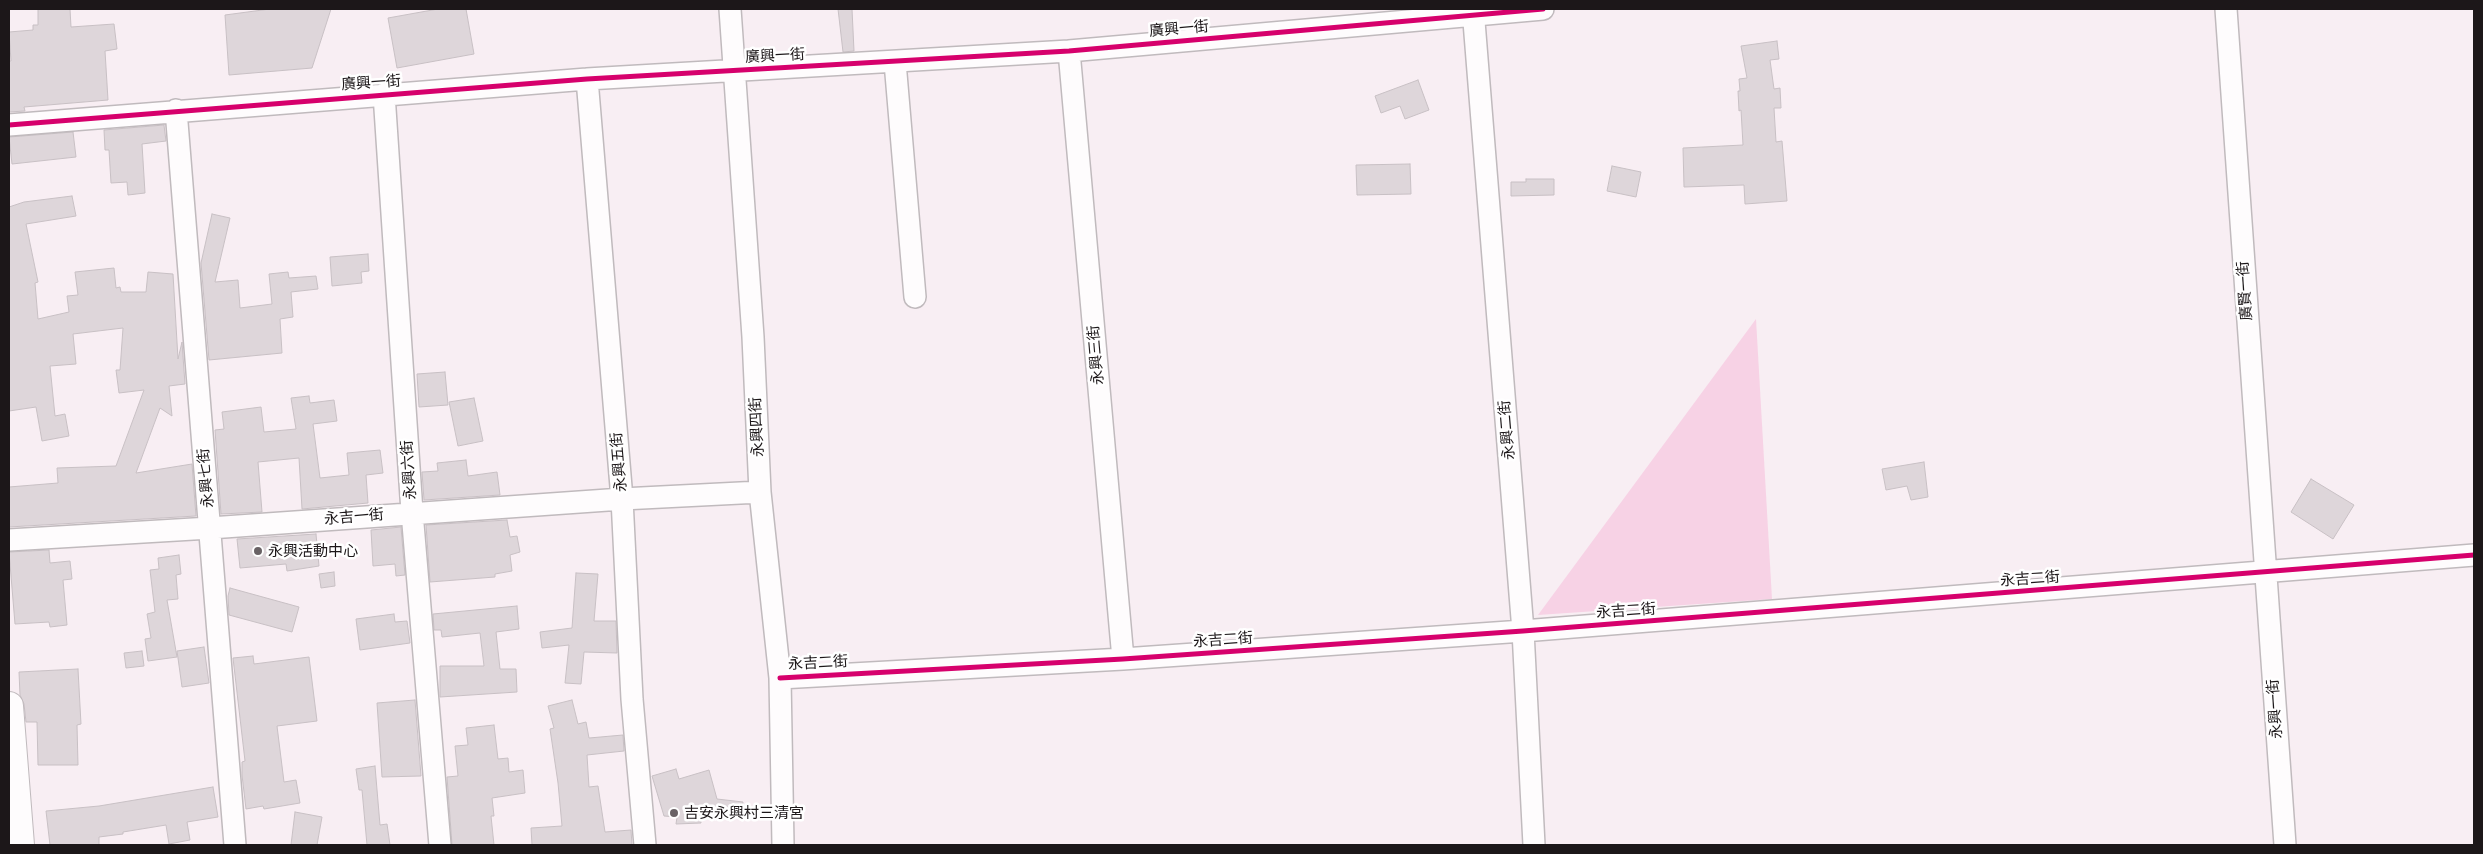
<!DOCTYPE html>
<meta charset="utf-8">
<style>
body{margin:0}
#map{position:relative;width:2483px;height:854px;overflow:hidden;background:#f8eef3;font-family:Inter,sans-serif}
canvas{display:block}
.frame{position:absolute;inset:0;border:10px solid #1c1719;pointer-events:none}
</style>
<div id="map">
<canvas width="2483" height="854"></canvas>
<div class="frame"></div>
</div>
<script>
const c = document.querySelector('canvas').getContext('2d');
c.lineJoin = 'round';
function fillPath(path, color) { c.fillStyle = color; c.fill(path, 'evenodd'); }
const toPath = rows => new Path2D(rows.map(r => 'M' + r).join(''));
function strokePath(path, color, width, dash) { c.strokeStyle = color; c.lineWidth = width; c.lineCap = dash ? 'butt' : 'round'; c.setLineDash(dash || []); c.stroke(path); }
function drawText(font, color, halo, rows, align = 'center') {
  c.font = font + ' Inter,"Noto Sans TC",sans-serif'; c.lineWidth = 5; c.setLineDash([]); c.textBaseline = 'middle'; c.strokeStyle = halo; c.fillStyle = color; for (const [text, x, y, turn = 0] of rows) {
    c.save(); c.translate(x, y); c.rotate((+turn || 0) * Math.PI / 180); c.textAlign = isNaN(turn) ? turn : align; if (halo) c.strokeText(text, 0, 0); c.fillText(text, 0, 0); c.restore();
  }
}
fillPath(toPath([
 [1756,319,1772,599,1538,615]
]), '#f7d2e5');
const building = toPath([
 [38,9,70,9,71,27,114,24,117,49,105,51,108,100,24,107,25,111,9,112,9,61,11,61,9,32,33,30,33,25,38,25,38,9],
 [270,9,331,9,312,68,229,75,225,15,270,9],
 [438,9,466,9,474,54,397,68,388,18,438,9],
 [838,9,852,9,854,51,843,52,838,9],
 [1777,41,1779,59,1770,60,1774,89,1780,88,1781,108,1774,108,1776,142,1782,141,1787,201,1745,204,1744,185,1684,187,1683,148,1743,145,1741,110,1739,111,1738,91,1740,91,1739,79,1747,78,1741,46,1777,41],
 [1418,80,1429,110,1405,119,1400,106,1381,113,1375,96,1418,80],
 [164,125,166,141,142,144,145,193,128,195,127,182,111,183,109,150,105,150,104,130,164,125],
 [73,132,76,157,12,164,9,137,73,132],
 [1410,164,1411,194,1357,195,1356,165,1410,164],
 [1612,166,1641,172,1636,197,1607,191,1612,166],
 [1526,179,1554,179,1554,195,1511,196,1511,182,1526,182,1526,179],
 [72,196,76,216,26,224,38,282,35,283,38,319,69,312,67,296,78,295,75,272,114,268,116,288,120,287,121,292,146,292,148,272,173,274,178,359,182,342,185,384,169,386,172,416,160,408,136,473,192,464,196,516,9,527,9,487,58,483,57,468,116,466,144,390,119,393,116,370,120,370,123,328,73,334,76,364,50,366,55,416,65,414,69,436,42,441,36,407,9,411,9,207,24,202,72,196],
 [212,214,230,218,215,282,238,280,240,308,272,304,269,274,288,272,289,278,316,276,318,289,291,292,293,317,280,319,282,353,209,360,201,263,212,214],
 [368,254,369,271,361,272,362,283,332,286,330,257,368,254],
 [445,372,448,405,419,407,417,374,445,372],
 [309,396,310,403,334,400,337,421,313,424,320,478,349,475,347,453,380,450,383,473,366,475,368,503,302,509,299,458,258,462,262,512,221,514,215,430,224,429,222,412,261,407,264,432,296,429,291,398,309,396],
 [474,398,483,441,458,446,449,402,474,398],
 [466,460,468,476,497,472,500,495,424,500,422,472,438,471,437,463,466,460],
 [1924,462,1928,497,1911,500,1907,486,1886,490,1882,469,1924,462],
 [2311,479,2354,505,2333,539,2291,512,2311,479],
 [507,520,510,537,517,536,520,552,510,555,512,571,495,574,495,577,430,582,426,525,507,520],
 [401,527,405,575,396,576,395,564,373,566,371,530,401,527],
 [316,534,319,566,287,571,286,564,240,568,237,539,316,534],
 [49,550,50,563,70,561,72,579,63,580,67,625,50,627,49,622,15,624,9,552,49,550],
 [179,555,181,574,176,575,178,599,167,600,177,657,148,661,145,639,151,638,147,614,155,612,150,570,159,569,158,558,179,555],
 [334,572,335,586,321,588,319,574,334,572],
 [576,573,598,574,594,621,616,621,617,653,584,652,581,684,565,683,569,645,542,648,540,632,572,628,576,573],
 [230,588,299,607,292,632,229,615,228,596,230,588],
 [517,606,519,629,496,632,500,669,516,669,517,692,440,697,440,666,484,666,480,633,442,637,441,630,434,630,433,614,517,606],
 [394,614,395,622,407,621,410,643,360,650,356,619,394,614],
 [204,647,209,683,182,687,177,651,204,647],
 [142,651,144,666,126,668,124,653,142,651],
 [253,656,254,664,309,657,317,721,277,726,284,782,296,780,300,803,264,809,263,806,246,809,242,775,242,762,245,761,233,658,253,656],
 [78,669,81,724,77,725,78,765,38,765,37,722,26,722,24,704,20,695,19,672,78,669],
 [415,700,421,776,382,777,377,703,415,700],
 [572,700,578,724,586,722,589,738,623,735,624,751,587,755,589,787,598,786,605,832,631,830,632,845,532,845,531,828,562,826,558,783,550,729,554,728,548,706,572,700],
 [494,725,498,759,508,758,509,772,523,770,525,793,492,798,494,816,491,816,494,845,452,845,447,777,458,776,455,746,468,745,466,728,494,725],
 [375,766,380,825,387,824,390,845,367,845,362,790,359,790,356,769,375,766],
 [676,769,679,779,709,770,717,799,743,802,741,817,700,812,701,823,676,824,677,817,664,816,652,776,676,769],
 [213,787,218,817,187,822,190,840,169,844,166,825,123,832,123,834,99,837,99,845,50,845,46,811,99,806,213,787],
 [295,812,322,817,317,845,291,845,295,812]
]);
fillPath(building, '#ded6da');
strokePath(building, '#c8c0c4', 1);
const minor = toPath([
 [730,9,753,337,760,492,780,678,783,845],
 [1473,9,1523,631,1534,845],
 [2226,9,2285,845],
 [1069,51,1123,659],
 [895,62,915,297],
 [587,79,622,499,632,699,645,845],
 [384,94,412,512,440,845],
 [176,110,235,845],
 [9,125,587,79,1069,51,1543,9],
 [9,540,210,528,622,499,760,492],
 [780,678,1123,659,1523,631,2474,555]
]);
const tertiary = toPath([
 [9,706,20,845]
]);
strokePath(minor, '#c0babd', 24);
strokePath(tertiary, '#c0babd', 30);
strokePath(minor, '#fefcfd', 21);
strokePath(tertiary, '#fefcfd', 28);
strokePath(toPath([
 [9,125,587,79,1069,51,1543,9],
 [780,678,1123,659,1523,631,2474,555]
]), '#d6006c', 5);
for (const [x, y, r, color] of [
 [258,551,5,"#696265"],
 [674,813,5,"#696265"]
]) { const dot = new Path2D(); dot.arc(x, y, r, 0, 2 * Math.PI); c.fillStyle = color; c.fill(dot); strokePath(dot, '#fff', 2); }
drawText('15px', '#1c1719', '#fff', [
 ["廣興一街",1179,29,-5],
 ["廣興一街",775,56,-3],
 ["廣興一街",371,83,-4],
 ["廣賢一街",2245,291,-94],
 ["永興三街",1096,355,-95],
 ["永興四街",757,427,-93],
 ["永興二街",1507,430,-95],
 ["永興五街",619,462,-95],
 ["永興六街",409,470,-94],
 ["永興七街",206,478,-95],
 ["永吉一街",354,517,-5],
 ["永吉二街",2030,579,-4],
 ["永吉二街",1626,611,-4],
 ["永吉二街",1223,640,-4],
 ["永吉二街",818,663,-3],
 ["永興一街",2275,709,-94]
]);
drawText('15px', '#1c1719', '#fff', [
 ["永興活動中心",268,551],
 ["吉安永興村三清宮",684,813]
], 'left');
</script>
